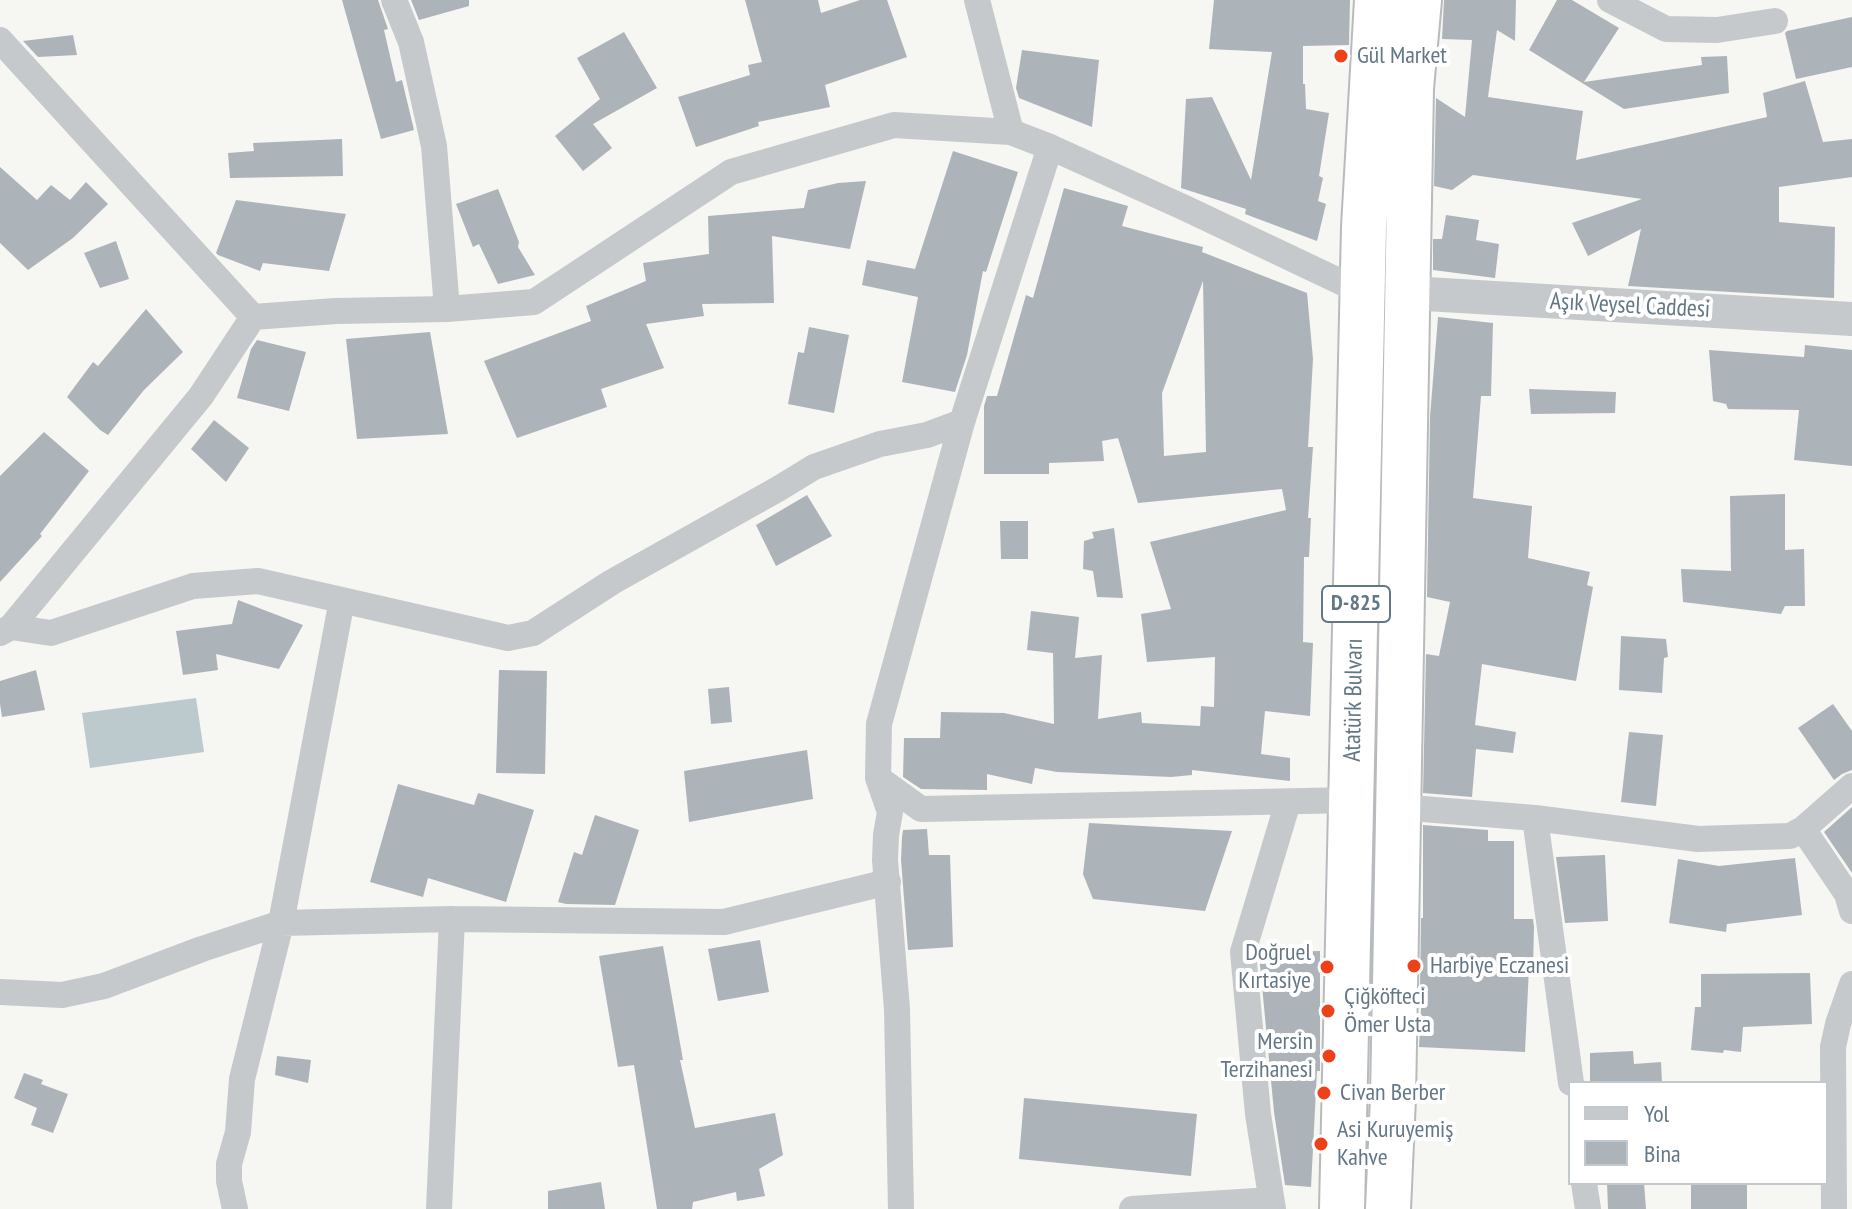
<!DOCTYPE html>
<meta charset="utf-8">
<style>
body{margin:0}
#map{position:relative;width:1852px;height:1209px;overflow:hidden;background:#f6f6f2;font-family:"PT Sans Narrow",sans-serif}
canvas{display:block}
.legend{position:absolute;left:1568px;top:1081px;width:260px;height:104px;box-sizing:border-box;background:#fff;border:2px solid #c1c9ce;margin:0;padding:10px 14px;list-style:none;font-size:24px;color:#637785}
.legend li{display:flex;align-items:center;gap:16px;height:40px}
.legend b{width:40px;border:2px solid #c1c9ce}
</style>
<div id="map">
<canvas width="1852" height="1209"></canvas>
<ul class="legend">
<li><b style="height:10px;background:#c5c9cc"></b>Yol</li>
<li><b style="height:22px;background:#acb4b9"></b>Bina</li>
</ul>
</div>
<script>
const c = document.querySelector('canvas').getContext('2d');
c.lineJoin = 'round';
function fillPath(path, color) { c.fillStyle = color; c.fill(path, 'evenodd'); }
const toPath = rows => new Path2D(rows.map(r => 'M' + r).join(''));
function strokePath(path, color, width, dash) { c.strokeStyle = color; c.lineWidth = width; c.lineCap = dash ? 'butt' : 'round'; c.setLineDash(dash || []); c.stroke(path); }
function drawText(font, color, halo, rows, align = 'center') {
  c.font = font + ' "PT Sans Narrow",sans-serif'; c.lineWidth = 8; c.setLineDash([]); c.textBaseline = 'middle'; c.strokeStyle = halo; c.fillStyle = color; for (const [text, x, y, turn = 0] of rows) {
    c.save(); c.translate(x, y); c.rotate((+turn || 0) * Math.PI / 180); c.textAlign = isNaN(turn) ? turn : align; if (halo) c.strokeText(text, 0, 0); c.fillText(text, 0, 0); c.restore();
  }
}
fillPath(toPath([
 [196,698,204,752,90,768,82,713]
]), '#bcc9cd');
fillPath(toPath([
 [342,0,378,0,388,29,384,30,396,82,402,80,414,130,381,139],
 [411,0,469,0,469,6,419,20],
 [745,0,818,0,821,13,860,0,887,0,907,57,825,85,830,107,758,122,759,126,696,147,678,97,750,75,748,65,762,62],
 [1214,0,1350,0,1349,45,1303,46,1303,84,1305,84,1306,109,1329,113,1319,176,1323,178,1318,201,1326,204,1317,241,1245,214,1246,209,1181,188,1186,99,1212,97,1251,180,1272,52,1209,49],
 [1444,0,1516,0,1515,41,1497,30,1488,97,1583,111,1576,160,1767,117,1763,93,1805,81,1823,142,1852,139,1852,177,1779,187,1779,222,1835,227,1834,298,1628,286,1641,229,1588,256,1572,223,1642,199,1473,175,1452,190,1434,186,1436,98,1465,117,1472,40,1442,39],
 [1557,0,1572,0,1619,28,1584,82,1702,65,1701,57,1727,56,1729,93,1624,109,1529,50],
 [1852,17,1852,67,1796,79,1785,33,1787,31],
 [624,32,657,88,593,124,612,148,583,171,555,136,600,99,577,58],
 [73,35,77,55,38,57,23,41],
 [1022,50,1099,60,1092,127,1019,98,1016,88],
 [342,139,343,176,230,178,228,153,254,151,253,143],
 [953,151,1018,172,986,272,983,271,967,355,955,392,902,382,918,297,862,285,867,260,915,269],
 [0,167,37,200,51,185,70,200,86,182,108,204,73,238,28,270,0,243],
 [866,181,850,249,772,236,774,303,702,304,704,316,646,324,664,368,601,389,607,407,517,438,484,361,591,321,586,306,646,281,643,263,709,254,708,216,804,208,808,190,838,183],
 [1064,188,1128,206,1122,226,1203,247,1202,252,1307,293,1313,359,1308,447,1313,447,1308,518,1311,518,1309,557,1304,557,1303,642,1313,643,1310,716,1265,711,1261,754,1290,758,1290,781,1192,770,1192,775,1171,777,1057,772,1035,768,1032,784,987,774,987,790,921,789,903,777,904,738,940,738,941,712,1004,713,1054,724,1053,653,1027,650,1031,611,1079,617,1075,658,1102,655,1098,719,1141,712,1142,723,1200,726,1201,706,1214,707,1215,657,1147,662,1141,614,1171,609,1150,542,1286,510,1282,489,1138,503,1118,438,1102,441,1104,461,1049,463,1049,474,984,474,984,406,987,396,997,396,1026,295,1033,298],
 [1203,281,1206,452,1164,456,1162,393],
 [498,189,519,242,518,247,535,275,498,284,479,244,473,247,456,204],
 [236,200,346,214,329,271,263,263,260,271,218,255,216,253],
 [1446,215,1479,220,1476,240,1499,244,1495,278,1433,270,1433,239,1442,239],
 [116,241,129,279,100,288,84,253],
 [146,309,183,352,144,390,108,435,100,430,67,397,93,362,98,366],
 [1438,317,1493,323,1491,396,1481,396,1473,498,1532,506,1528,558,1590,572,1587,585,1593,587,1576,681,1482,664,1475,725,1516,732,1513,753,1476,749,1472,797,1423,793,1426,654,1439,656,1450,602,1427,597,1430,417],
 [809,327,849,335,834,413,788,404,798,352,804,353],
 [430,332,448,434,357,439,346,339],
 [257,340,306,352,289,411,237,398,251,349],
 [1805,345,1852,350,1852,466,1794,460,1799,410,1728,409,1726,404,1713,401,1709,350,1804,357],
 [1529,389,1616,392,1615,413,1531,414],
 [214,420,249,448,226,482,191,449],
 [44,432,89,471,40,534,42,536,0,582,0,476],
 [1785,494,1785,550,1804,549,1805,606,1785,606,1781,614,1683,602,1681,569,1731,571,1730,496],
 [807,495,832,536,776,566,756,525],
 [1000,521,1028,521,1028,559,1001,559],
 [1114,528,1123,598,1097,597,1093,571,1083,569,1084,541,1094,538,1092,532],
 [238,600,303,625,279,669,216,654,218,670,183,675,176,631,232,624],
 [1621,636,1666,639,1668,657,1664,658,1662,693,1619,690],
 [36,670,45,710,2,717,0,704,0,681],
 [499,670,547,671,545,774,496,773],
 [729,687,732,722,711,724,708,689],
 [1833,704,1852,731,1852,770,1842,774,1834,780,1798,728],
 [1629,732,1663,735,1656,806,1621,802],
 [807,750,813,799,689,822,684,771],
 [398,784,474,805,478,793,534,810,506,902,428,878,423,897,370,882],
 [1852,807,1852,873,1824,832],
 [595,815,639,830,615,905,566,904,558,902,574,852,582,855],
 [1089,823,1232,831,1205,911,1093,899,1083,874],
 [1423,825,1488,830,1488,841,1514,841,1514,919,1533,919,1534,927,1533,968,1529,967,1525,1052,1419,1047,1422,989,1420,989,1421,918,1423,918],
 [927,829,929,855,950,855,953,947,908,950,901,860,902,837,903,830],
 [1605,855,1608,921,1565,923,1556,857],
 [1795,858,1802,915,1727,924,1726,932,1669,923,1678,859,1719,866],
 [760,940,769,992,718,1001,708,949],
 [663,946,683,1060,680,1060,695,1128,775,1113,783,1155,759,1169,765,1196,737,1201,736,1192,693,1202,692,1209,657,1209,634,1065,618,1067,599,956],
 [1320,951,1320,1071,1317,1071,1311,1187,1285,1185,1274,1112,1259,954,1260,952],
 [1810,973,1812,1024,1743,1027,1741,1052,1724,1050,1723,1053,1691,1050,1695,1007,1701,1007,1701,974],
 [1633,1051,1634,1064,1661,1062,1662,1083,1590,1083,1590,1053],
 [277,1056,311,1060,308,1083,275,1075],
 [24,1073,43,1080,41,1084,68,1094,53,1133,31,1125,37,1108,14,1098],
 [1024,1098,1197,1114,1191,1176,1019,1159],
 [601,1182,605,1209,548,1209,548,1191],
 [1607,1183,1644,1183,1646,1209,1608,1209],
 [1691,1184,1747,1185,1747,1209,1691,1209]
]), '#acb4b9');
const trunk = toPath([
 [1342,1209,1364,227,1377,0],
 [1388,1209,1393,1098,1411,88,1419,0]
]);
strokePath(trunk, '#b7bbbe', 48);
strokePath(toPath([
 [394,0,411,42,434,146,447,309],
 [977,0,1011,132],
 [1610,0,1666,29,1717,30,1775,21],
 [0,40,253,317],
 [11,627,51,633,193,586,258,581,508,638,533,633,612,582,778,489,814,467,880,444,927,435,962,422],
 [0,633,11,627,201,396,253,317,336,311,447,309,534,302,731,172,894,125,1011,132,1050,147,1185,208,1362,292],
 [878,778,921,809,1352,800],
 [1398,807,1535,818,1698,839,1790,836,1803,829,1852,786],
 [1535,818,1571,1083],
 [1803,829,1847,894,1852,911],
 [0,992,62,995,104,986,202,949,281,923,452,919,724,922,888,882],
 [1584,1183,1588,1209],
 [235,1209,229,1181,229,1164,238,1132,242,1079,281,923,342,600],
 [439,1209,452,919],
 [901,1209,897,1009,885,860,886,835,890,812,878,778,879,724,962,422,1050,147],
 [1132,1209,1271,1200],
 [1273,1209,1258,1114,1243,952,1288,802],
 [1834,1209,1833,1047,1838,1024,1852,984]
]), '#c5c9cc', 26);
strokePath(toPath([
 [1409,293,1852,319]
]), '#c5c9cc', 34);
strokePath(trunk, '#fff', 44);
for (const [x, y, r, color] of [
 [1341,56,8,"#ee411a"],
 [1414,966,8,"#ee411a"],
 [1327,967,8,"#ee411a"],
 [1328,1011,8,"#ee411a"],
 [1329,1056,8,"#ee411a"],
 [1324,1093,8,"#ee411a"],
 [1321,1144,8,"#ee411a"]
]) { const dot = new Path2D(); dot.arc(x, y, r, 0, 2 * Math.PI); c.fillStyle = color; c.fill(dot); strokePath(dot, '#fff', 3); }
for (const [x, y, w] of [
 [1356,604,68]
]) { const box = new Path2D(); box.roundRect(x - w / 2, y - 18, w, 36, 6); c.fillStyle = '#fff'; c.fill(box); strokePath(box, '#637785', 2); }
drawText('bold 22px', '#637785', null, [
 ["D-825",1356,604]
]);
drawText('24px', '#637785', '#fff', [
 ["Gül Market",1357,56],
 ["Doğruel",1311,953,"right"],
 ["Kırtasiye",1311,981,"right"],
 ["Harbiye Eczanesi",1430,966],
 ["Çiğköfteci",1344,997],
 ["Ömer Usta",1344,1025],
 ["Mersin",1313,1042,"right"],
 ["Terzihanesi",1313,1070,"right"],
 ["Civan Berber",1340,1093],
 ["Asi Kuruyemiş",1337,1130],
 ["Kahve",1337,1158]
], 'left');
drawText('24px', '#637785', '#fff', [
 ["Aşık Veysel Caddesi",1630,306,3],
 ["Atatürk Bulvarı",1354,700,-89]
]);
</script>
